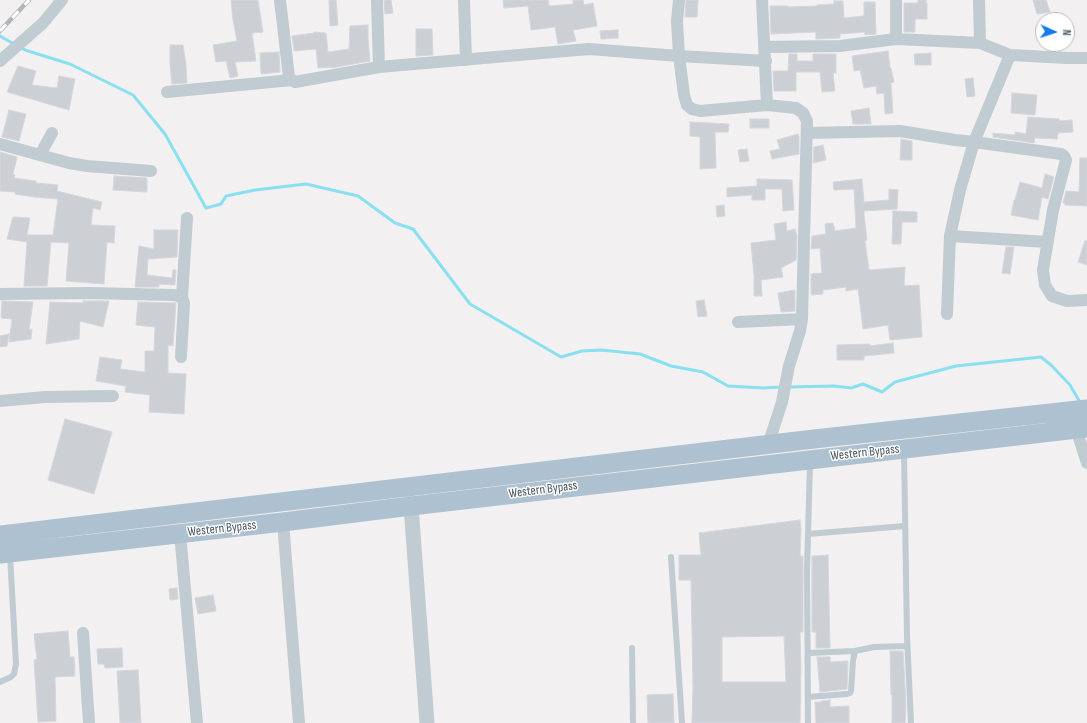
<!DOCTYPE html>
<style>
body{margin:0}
#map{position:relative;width:1087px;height:723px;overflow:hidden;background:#f2f0f0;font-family:"Sofia Sans Condensed",sans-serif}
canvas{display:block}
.north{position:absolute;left:1035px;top:12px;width:40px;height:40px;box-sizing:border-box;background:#fff;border:1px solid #b5bbbf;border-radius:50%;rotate:93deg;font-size:11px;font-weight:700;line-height:16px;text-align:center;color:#47555e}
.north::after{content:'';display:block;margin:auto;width:14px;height:18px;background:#117deb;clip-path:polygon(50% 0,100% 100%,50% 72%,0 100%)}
</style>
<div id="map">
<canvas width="1087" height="723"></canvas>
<div class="north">N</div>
</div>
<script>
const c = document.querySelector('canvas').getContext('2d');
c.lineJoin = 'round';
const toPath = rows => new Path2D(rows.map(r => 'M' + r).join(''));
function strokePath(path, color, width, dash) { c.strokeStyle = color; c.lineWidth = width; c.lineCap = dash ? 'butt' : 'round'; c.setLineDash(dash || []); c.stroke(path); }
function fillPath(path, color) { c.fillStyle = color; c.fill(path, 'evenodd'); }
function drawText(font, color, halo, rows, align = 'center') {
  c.font = font + ' "Sofia Sans Condensed",sans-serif'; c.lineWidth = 3; c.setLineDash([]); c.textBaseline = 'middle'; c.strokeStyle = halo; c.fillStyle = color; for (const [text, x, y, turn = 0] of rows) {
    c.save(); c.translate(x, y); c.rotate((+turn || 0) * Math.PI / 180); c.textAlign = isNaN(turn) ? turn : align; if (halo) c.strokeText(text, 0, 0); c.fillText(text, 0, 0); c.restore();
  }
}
strokePath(toPath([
 [0,36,14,44],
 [21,47,25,50,70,64,133,95,165,134,206,208,221,204,226,196,255,190,306,184,358,196,395,223,413,229,470,304,561,357,582,351,601,350,640,354,671,366,703,372,728,386,763,388,781,387],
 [789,387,834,386,851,388,863,384,882,392,895,382,956,366,1041,357,1051,365,1070,385,1081,404]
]), '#88e0f0', 3);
const building = toPath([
 [231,0,258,0,263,32,252,33,256,61,235,62,238,76,230,78,226,61,216,62,213,45,237,41,233,20,231,0],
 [329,0,336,0,338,25,330,26,329,0],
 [384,0,391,0,393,13,385,14,384,0],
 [503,0,548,0,549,6,573,4,573,0,583,0,584,5,593,3,597,26,573,30,576,41,558,44,555,27,531,30,528,6,504,8,503,0],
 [686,0,698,0,697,17,685,17,686,0],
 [918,0,926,0,926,3,927,3,927,19,915,19,915,32,904,32,904,3,918,3,918,0],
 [1033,0,1046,0,1050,12,1037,14,1033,0],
 [834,1,843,1,844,18,864,16,864,2,875,2,876,34,865,35,865,32,840,34,840,38,816,39,816,32,771,34,770,6,788,6,788,7,817,6,817,5,834,4,834,1],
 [368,25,368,39,370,61,331,68,331,67,318,68,316,49,294,51,292,36,314,33,314,32,326,33,328,52,349,49,350,26,368,25],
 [416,29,432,29,433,55,416,56,416,29],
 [618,30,618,38,601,39,600,31,618,30],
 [170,45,183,45,186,65,187,83,172,84,170,65,170,45],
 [888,51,890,68,891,68,894,82,891,83,893,113,885,114,884,93,877,94,876,86,864,88,860,70,854,71,852,56,888,51],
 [279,52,280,72,261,74,260,53,279,52],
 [931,53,931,65,915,65,914,54,931,53],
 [789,54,797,54,797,61,813,61,813,54,836,54,836,73,833,73,835,91,822,92,820,72,796,72,796,91,774,91,773,71,788,71,789,54],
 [18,66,36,71,32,85,57,88,59,76,75,79,69,110,7,92,18,66],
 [973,78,975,96,967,97,965,79,973,78],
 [1012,93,1037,95,1035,115,1011,113,1012,93],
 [869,108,871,124,853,124,851,111,869,108],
 [9,110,26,114,19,141,2,137,9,110],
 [1028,117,1059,119,1059,121,1072,120,1073,132,1058,133,1057,139,1035,138,1034,143,993,137,993,133,1015,135,1015,132,1026,134,1028,117],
 [750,119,769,119,769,128,750,128,750,119],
 [690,122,729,124,728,132,715,132,716,168,700,169,700,137,690,136,690,122],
 [798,134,799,137,799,154,772,159,770,151,780,149,777,140,798,134],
 [901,139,912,141,912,160,900,160,901,139],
 [823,145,826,160,813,163,814,147,823,145],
 [747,149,749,161,740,162,738,150,747,149],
 [0,152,17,157,13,174,15,175,14,178,36,181,36,183,58,185,57,191,102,202,100,210,93,208,91,225,115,226,114,243,107,242,104,284,66,281,69,243,51,242,47,286,24,286,27,242,7,239,13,217,30,218,27,235,53,235,58,199,34,197,15,194,15,192,0,191,0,152],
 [1080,158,1087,158,1087,206,1065,205,1065,203,1063,203,1066,191,1079,192,1080,158],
 [1045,174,1054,177,1048,199,1042,197,1038,220,1011,215,1014,200,1015,200,1020,182,1042,188,1045,174],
 [114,176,147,178,147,192,113,190,114,176],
 [757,179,792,180,794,210,783,211,782,189,765,189,765,200,752,200,752,195,727,197,727,188,757,186,757,179],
 [862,179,864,202,889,200,889,189,898,190,897,209,864,211,864,214,867,240,865,241,869,270,905,267,904,286,919,285,922,337,890,340,888,325,863,329,858,289,846,291,846,287,823,290,823,294,811,295,811,274,822,273,820,248,811,249,812,236,826,234,825,224,833,223,835,231,856,228,854,189,834,190,833,182,862,179],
 [724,205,725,216,717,217,716,206,724,205],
 [893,211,917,212,917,222,902,222,901,244,892,244,893,211],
 [786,222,787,231,795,229,797,236,796,260,781,268,783,277,761,280,762,296,754,296,754,276,751,243,776,240,774,224,786,222],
 [154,230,178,230,177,257,148,259,147,275,172,278,173,270,176,270,175,285,159,284,159,287,135,287,139,246,154,249,154,230],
 [1085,241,1087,241,1087,265,1078,262,1085,241],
 [1006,247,1014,247,1010,274,1002,273,1006,247],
 [795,290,795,311,781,312,778,293,795,290],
 [704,300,707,316,698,317,696,301,704,300],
 [2,301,33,302,29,330,32,329,31,339,9,342,12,319,1,318,2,301],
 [83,301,109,301,103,327,80,321,79,339,46,344,50,302,83,303,83,301],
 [138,302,176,303,173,346,168,345,168,373,186,374,184,414,149,412,150,395,125,392,126,386,96,381,100,357,122,360,120,369,145,372,145,351,154,351,155,327,136,325,138,302],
 [9,334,7,346,0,347,0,336,9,334],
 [893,343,894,353,864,356,864,360,837,360,837,345,870,344,870,346,893,343],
 [65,419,112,432,94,494,48,480,65,419],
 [800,520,801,529,800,556,803,556,803,632,800,632,801,667,800,723,692,723,693,687,691,580,679,580,679,555,701,555,699,533,800,520],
 [784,636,786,682,722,682,722,637,784,636],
 [828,555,830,648,816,648,816,632,812,632,812,556,828,555],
 [177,588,178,599,170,600,169,589,177,588],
 [213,595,216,611,198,614,195,598,213,595],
 [68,631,70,657,74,657,75,676,55,677,56,721,38,722,34,660,37,659,34,634,68,631],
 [122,648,123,667,105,668,104,664,98,664,97,649,122,648],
 [890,651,903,651,906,705,905,723,892,723,892,695,891,695,890,651],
 [817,657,830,657,830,662,848,661,847,689,820,692,817,657],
 [138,670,141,723,120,723,117,671,138,670],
 [673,694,674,723,648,723,647,695,673,694],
 [830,700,830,707,849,706,849,723,816,723,815,702,821,702,821,701,830,700]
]);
fillPath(building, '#ccd0d5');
strokePath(building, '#d4d6dc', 1);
strokePath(toPath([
 [904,451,907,636,911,723],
 [808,534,905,526],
 [671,557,682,723],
 [632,648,633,723],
 [808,653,855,651,874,647,907,646],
 [0,682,11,677,14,674,16,664,10,554],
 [808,697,847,694,850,693,851,691,853,661,855,651],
 [808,723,807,570,810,463]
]), '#c0cbd2', 6);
strokePath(toPath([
 [280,0,289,77,292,80],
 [377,0,379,67],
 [464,0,466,60],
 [679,0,677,21,679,56,684,95,687,105,692,109,700,111,767,105,796,108,803,113,807,121,802,319,800,331,789,366,782,402,768,445],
 [762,0,767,105],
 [896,0,896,39],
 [979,0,980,43],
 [765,47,840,46,896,39,980,43,1010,55,1067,58,1087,58],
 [0,61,43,23,62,0],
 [167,92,292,80,295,82,379,67,589,49,679,56,766,61],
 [807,133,900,131,955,140,974,142,1061,154,1064,156,1066,160,1053,210,1043,270,1045,285,1052,296,1067,301,1087,300],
 [0,144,69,163,87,166,151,171],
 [40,155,52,133],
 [950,236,1048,242],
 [0,294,90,293,173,295,182,297],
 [947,314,950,236,960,190,974,142,1010,55],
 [738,322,802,319],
 [181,357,184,303,182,297,187,218],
 [0,401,45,397,113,396],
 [1076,429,1087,463],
 [283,522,299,723],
 [180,533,197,723],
 [83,633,89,723]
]), '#c0cbd2', 12);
strokePath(toPath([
 [411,506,427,723]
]), '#c0cbd2', 15);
strokePath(toPath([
 [0,535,814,439,1087,409],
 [0,554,283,522,411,506,1087,428]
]), '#aec1d0', 19);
const rail = toPath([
 [0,31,29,0]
]);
strokePath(rail, '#b2b6ba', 4.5);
strokePath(rail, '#fff', 3, [9]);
drawText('13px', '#47555e', '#fff', [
 ["Western Bypass",865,453,-6],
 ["Western Bypass",543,490,-7],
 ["Western Bypass",222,529,-6]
]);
</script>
